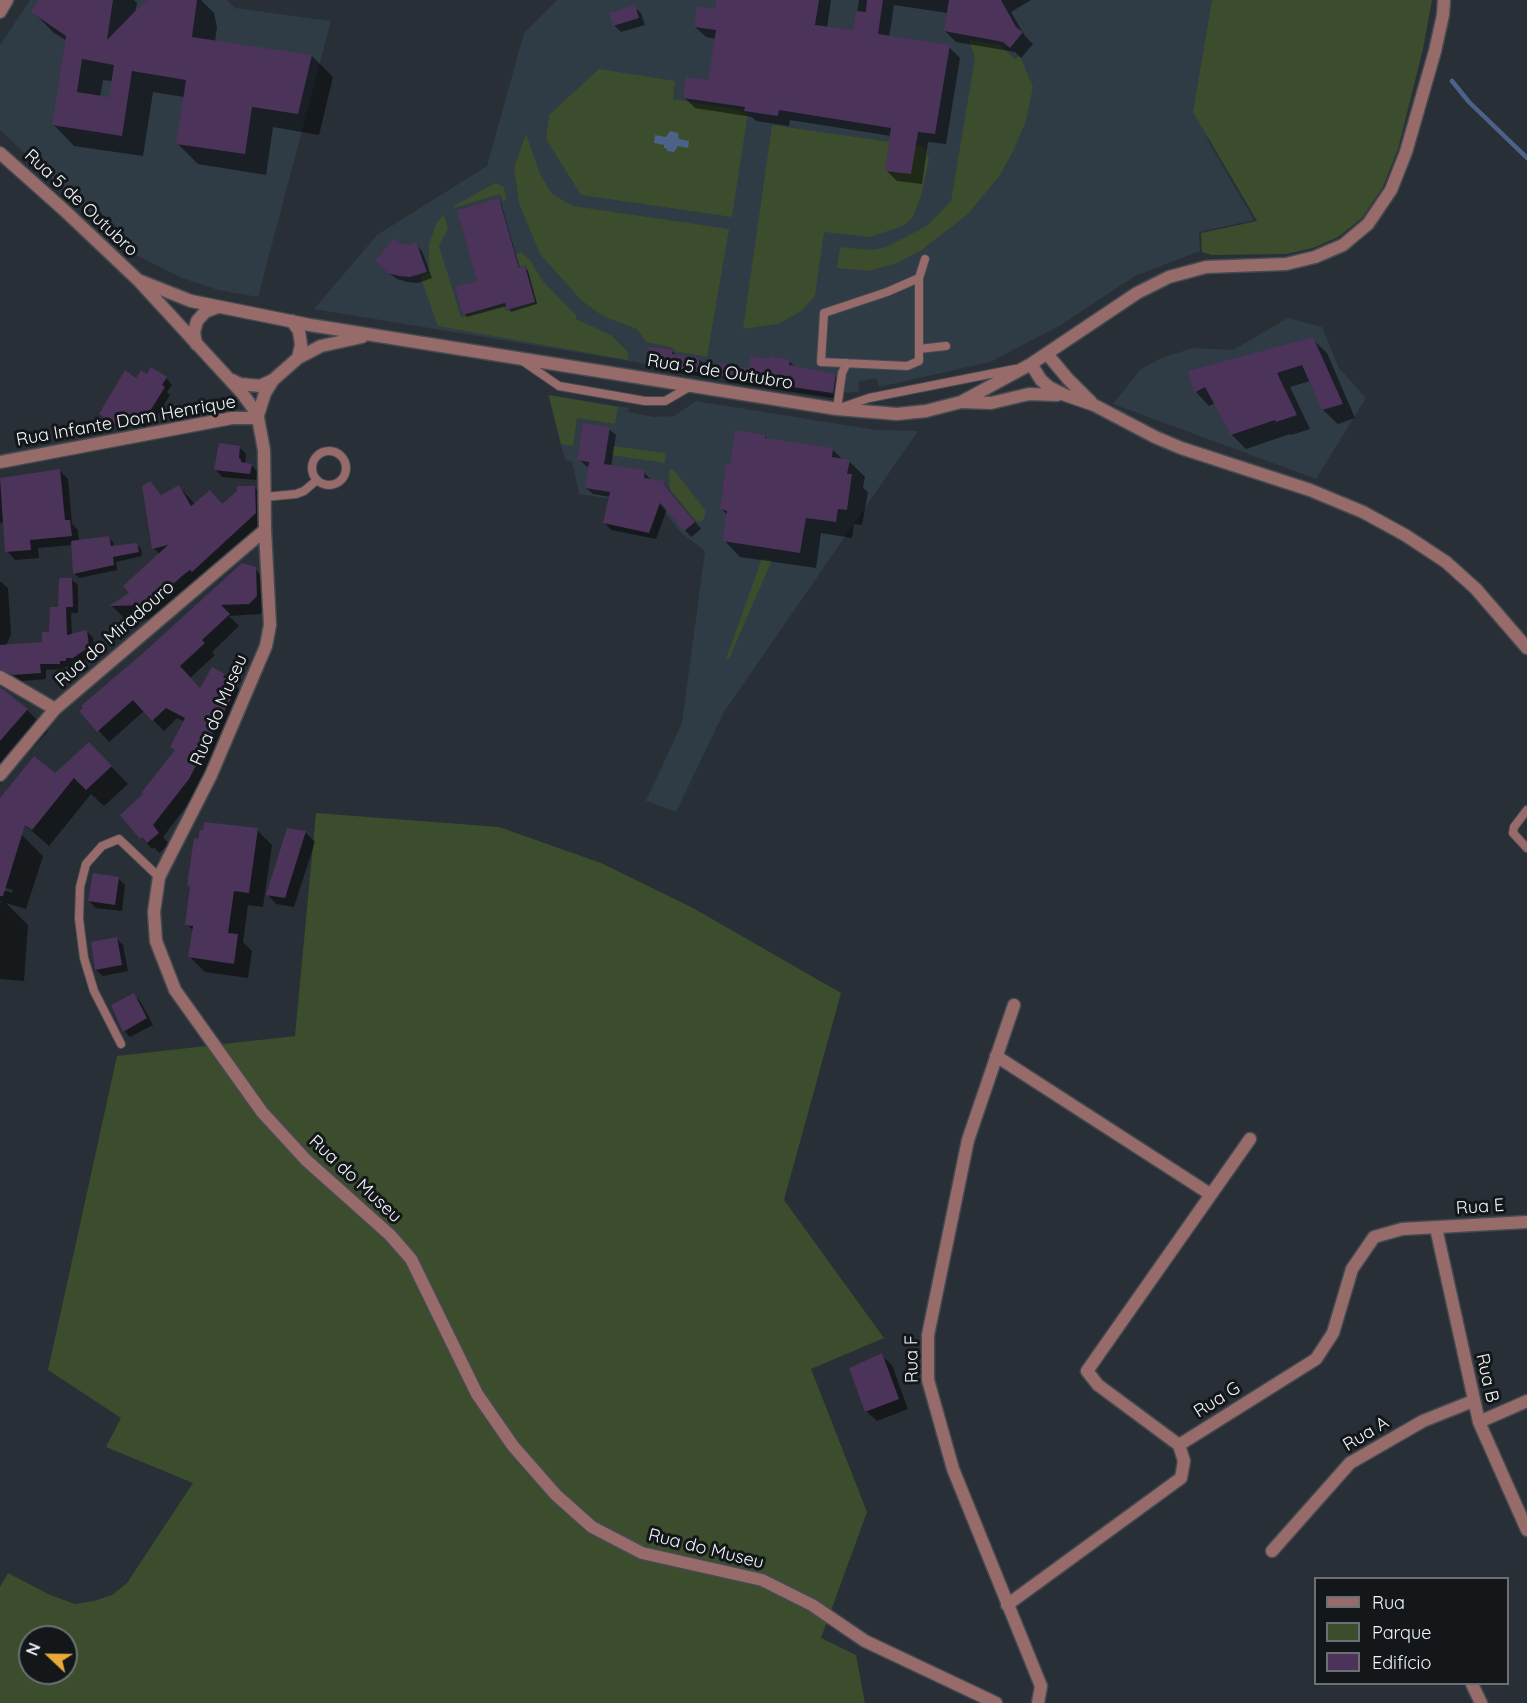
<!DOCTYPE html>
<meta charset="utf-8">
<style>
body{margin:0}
#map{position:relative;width:1527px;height:1703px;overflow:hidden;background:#292f36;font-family:Quicksand,sans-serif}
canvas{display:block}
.legend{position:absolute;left:1314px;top:1577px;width:195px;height:108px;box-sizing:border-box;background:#14171a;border:2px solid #6c7074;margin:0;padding:8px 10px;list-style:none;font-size:18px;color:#f1f6fa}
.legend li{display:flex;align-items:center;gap:12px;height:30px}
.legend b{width:30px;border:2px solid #6c7074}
.north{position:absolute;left:18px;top:1625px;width:60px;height:60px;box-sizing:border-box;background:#14171a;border:2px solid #6c7074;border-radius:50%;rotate:292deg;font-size:16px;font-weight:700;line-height:24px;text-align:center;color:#f1f6fa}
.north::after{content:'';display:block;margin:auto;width:21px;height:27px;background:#eaaa38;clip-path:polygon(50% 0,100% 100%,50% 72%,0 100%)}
</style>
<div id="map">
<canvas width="1527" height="1703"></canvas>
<ul class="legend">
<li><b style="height:8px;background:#986b6b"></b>Rua</li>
<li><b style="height:16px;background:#3b4d2c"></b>Parque</li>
<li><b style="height:16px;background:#4b3359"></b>Edifício</li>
</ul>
<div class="north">N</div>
</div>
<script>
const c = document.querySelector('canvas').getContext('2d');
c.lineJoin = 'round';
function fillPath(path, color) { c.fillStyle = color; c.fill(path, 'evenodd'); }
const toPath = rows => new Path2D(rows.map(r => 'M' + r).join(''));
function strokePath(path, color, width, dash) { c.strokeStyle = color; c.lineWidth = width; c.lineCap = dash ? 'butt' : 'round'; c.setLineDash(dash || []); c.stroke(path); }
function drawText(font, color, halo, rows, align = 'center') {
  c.font = font + ' Quicksand,sans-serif'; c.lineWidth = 6; c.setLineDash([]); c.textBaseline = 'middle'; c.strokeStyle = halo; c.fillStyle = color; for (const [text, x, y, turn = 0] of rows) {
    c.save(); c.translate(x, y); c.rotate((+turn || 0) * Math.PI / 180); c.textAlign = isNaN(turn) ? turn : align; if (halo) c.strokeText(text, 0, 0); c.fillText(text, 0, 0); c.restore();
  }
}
fillPath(toPath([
 [30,0,227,0,235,8,331,21,258,297,218,290,182,278,132,253,0,130,0,45],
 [557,0,1267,0,1207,139,1254,220,1199,232,1200,251,1135,276,1059,326,990,362,879,387,876,378,858,382,859,392,835,393,835,395,314,309,377,235,487,166,524,33],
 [1288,318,1322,327,1339,368,1366,398,1316,479,1113,404,1140,370,1161,358,1193,348,1233,350],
 [548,395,629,408,628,412,654,417,674,416,696,401,876,430,918,431,724,712,676,812,646,801,682,723,705,551,680,532,660,506,579,494,572,461,565,460]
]), '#2f3b45');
fillPath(toPath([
 [1212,0,1432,0,1423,49,1398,149,1383,187,1362,218,1338,237,1313,248,1286,254,1212,255,1202,252,1201,233,1257,221,1193,112],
 [969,40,1000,45,1015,59,1020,56,1033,87,1026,121,1013,151,1000,175,968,214,920,251,897,263,869,271,837,268,840,247,870,250,887,247,928,225,951,201,975,58],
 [599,69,675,81,673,99,742,110,742,112,748,113,732,217,581,195,546,139,549,115],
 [772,125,918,146,924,147,929,159,921,196,913,217,903,226,870,237,824,232,815,296,800,312,778,324,743,329],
 [526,134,540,174,552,194,573,206,729,229,707,357,674,351,674,348,646,342,637,329,603,316,582,301,540,254,519,203,514,168],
 [495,183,504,187,506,200,503,201,500,194,454,208,454,206],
 [444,214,448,229,439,246,461,317,504,305,506,311,537,303,526,265,520,267,516,254,521,252,530,260,542,280,558,297,576,315,576,319,611,335,628,352,628,360,438,326,420,276,429,273,429,244,436,224],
 [549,395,618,407,615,424,577,418,573,446,561,444],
 [613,446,666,453,665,463,611,455],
 [669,469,674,470,705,510,705,517,701,522,696,521,670,490],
 [762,558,772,560,729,659,726,659],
 [316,813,499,827,601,863,693,908,841,993,784,1200,884,1338,811,1369,867,1512,821,1638,856,1655,865,1703,0,1703,0,1587,8,1573,50,1595,75,1604,94,1601,112,1595,127,1583,193,1483,106,1447,121,1418,48,1370,117,1056,295,1036],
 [30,1637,66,1637,66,1673,30,1673]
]), '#3b4d2c');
fillPath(toPath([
 [670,131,678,133,679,139,689,141,688,148,678,146,674,152,667,151,667,149,664,148,664,145,654,143,655,135,666,137]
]), '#4b6289');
fillPath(toPath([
 [41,0,134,0,137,3,135,13,146,0,201,0,214,13,217,27,215,42,312,56,333,77,319,135,273,127,266,175,198,164,177,143,184,97,153,92,143,156,74,146,53,124,67,41,54,33,33,12],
 [103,80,113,81,110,99,100,97],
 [717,0,831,0,827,28,854,32,859,0,1031,0,1011,12,1025,36,1033,44,1021,58,1015,52,956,42,945,31,948,13,894,5,889,38,949,47,960,58,946,144,928,142,922,184,897,181,886,170,891,136,790,120,789,126,756,121,752,117,695,108,684,97,710,82,716,39,706,37,695,27,716,11],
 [634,7,641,13,645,25,621,32,615,26,611,14],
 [498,200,501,203,520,269,525,268,528,271,537,304,511,312,507,306,467,317,465,315,479,282],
 [415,244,422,251,432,278,418,283,407,282,397,279,383,268,400,245,409,247],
 [1312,339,1327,353,1355,418,1338,424,1323,410,1310,381,1290,387,1310,429,1291,435,1290,434,1246,449,1232,435,1215,403,1209,406,1196,392,1190,372],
 [672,351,677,356,700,360,706,366,704,377,665,371,658,364],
 [789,361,796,368,835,375,842,382,839,399,727,382,720,375],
 [148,376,166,378,172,385,167,392,170,395,154,421,151,419,145,428,129,417,122,430,101,414,137,380],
 [609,429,616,435,611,467,644,472,651,480,663,482,701,529,691,537,667,509,656,539,611,530,605,523,610,497,593,494,586,488,589,467,586,466,579,459],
 [765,436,768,440,832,449,843,460,849,461,865,477,863,488,868,492,862,525,854,524,852,538,821,533,816,568,740,557,724,540,728,515,721,509,731,466],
 [239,447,246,454,245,464,251,465,258,472,256,480,222,477,216,470],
 [60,471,68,479,72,524,78,530,79,541,108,538,113,542,114,547,137,545,141,549,142,556,116,562,117,570,79,578,74,573,73,545,38,548,39,558,15,560,7,551,4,522,0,523,0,482],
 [150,483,162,496,179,487,195,504,223,506,254,487,269,503,270,528,166,619,126,620,112,606,132,593,160,554,153,548],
 [255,569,266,580,267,607,260,614,229,616,239,626,212,652,215,655,190,678,201,690,224,675,248,697,199,790,163,837,169,844,159,853,154,847,152,849,122,815,145,795,176,751,172,747,185,722,177,718,164,731,144,711,109,742,81,711],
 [71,579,78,585,78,613,71,613,72,635,87,631,93,638,95,653,79,663,65,667,65,669,46,670,46,679,21,681,0,666,0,581,8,588,11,634,6,646,44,643,51,634],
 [0,689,27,710,48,731,0,784],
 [105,760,128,784,104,806,91,794,49,846,0,803,0,800,55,775],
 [0,828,22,835,43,856,26,909,6,903,28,925,24,981,0,979,0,903,2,902,0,901,0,889,12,893,13,890,0,886],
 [257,830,272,845,263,907,248,905,243,942,252,951,248,978,205,972,190,957,194,931,186,924],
 [288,830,306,833,315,842,294,907,276,904,267,894],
 [118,878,125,885,122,911,96,908,89,901],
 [116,938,123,945,128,971,103,976,96,970],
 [134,995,140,1001,153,1025,130,1037,124,1031],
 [881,1355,892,1365,908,1409,877,1421,866,1411]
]), '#0007');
strokePath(toPath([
 [1452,81,1469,102,1527,158]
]), '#4b6289', 4.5);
fillPath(toPath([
 [39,0,113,0,107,40,146,0,197,0,192,37,312,55,298,114,252,107,245,154,176,144,186,80,132,71,122,136,52,125,66,36,31,12],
 [82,59,114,65,109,97,77,92],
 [716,0,819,0,815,25,853,30,856,11,866,12,867,0,883,0,878,34,950,45,935,134,918,132,911,174,885,171,891,128,779,110,778,116,744,111,745,107,683,98,686,77,708,80,716,30,694,27,697,6,715,9],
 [949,0,1001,0,1016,27,1023,32,1010,48,1003,42,944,31],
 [635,5,639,18,613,26,609,13],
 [499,198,519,268,525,266,535,302,507,310,505,303,463,315,455,287,477,281,457,210],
 [394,238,401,244,409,245,416,242,427,272,410,277,399,276,388,273,375,261],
 [1313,337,1343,404,1322,410,1302,365,1277,373,1297,415,1276,422,1275,420,1231,435,1205,387,1194,393,1188,371],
 [647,346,673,350,672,354,700,358,698,372,656,365],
 [751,356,769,359,770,356,790,360,789,365,836,374,833,393,719,376,720,364,749,368],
 [151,367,167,377,162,385,165,387,147,416,144,414,139,423,122,412,115,424,99,414,125,370,136,378,141,370,147,374],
 [583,423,610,427,604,464,645,470,644,478,664,481,664,484,695,522,684,531,660,503,649,533,603,523,610,492,585,488,589,462,577,460],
 [735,430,765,435,765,438,833,448,832,457,850,460,847,474,852,474,847,510,838,509,836,522,806,518,800,553,722,541,727,511,720,509,726,464,730,464],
 [219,443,240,446,239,458,241,459,241,462,252,464,250,474,214,470],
 [60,469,65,520,70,520,72,536,30,540,31,550,5,552,0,478],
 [150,481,161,495,179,485,191,506,210,490,222,504,237,491,237,486,255,486,256,513,192,572,190,570,182,576,150,605,109,606,129,593,123,586,168,545,152,549,142,486],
 [109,536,111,546,137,543,139,552,113,557,114,565,73,574,71,541],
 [242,563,256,567,257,596,249,604,221,605,230,614,202,640,205,643,180,666,200,688,212,667,225,674,223,677,238,685,189,779,153,825,159,833,147,843,142,837,140,839,120,815,143,794,141,793,175,750,170,747,185,718,166,708,152,721,133,700,97,732,79,711,83,708,81,706,143,653],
 [59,578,72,578,73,607,66,607,67,635,87,630,89,647,73,658,66,658,66,661,60,661,60,664,40,664,41,673,13,675,0,669,0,645,42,642,42,632,49,632,50,607,58,607],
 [0,687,28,709,0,741],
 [89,742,112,766,86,790,74,778,32,830,25,825,3,896,0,896,0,798,34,756,55,773],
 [204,822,258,828,249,893,234,891,228,933,238,934,234,964,188,957,193,926,185,925,190,887,187,885,194,838,198,839,200,830,203,830],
 [287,828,306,831,285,898,266,895],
 [93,873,119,877,115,905,88,901],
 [117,937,122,965,95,970,91,942],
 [134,993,147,1018,123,1032,111,1005],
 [882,1353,899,1399,865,1412,849,1368]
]), '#4b3359');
const service = toPath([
 [919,278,887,292,824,313,821,362,907,366,919,361,919,278,925,259],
 [919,349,946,346],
 [524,362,559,386,645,401,665,401,691,386],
 [847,363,842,373,837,409,869,398,1015,369],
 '312 468a17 17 0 1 1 34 0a17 17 0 1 1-34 0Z',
 [265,497,296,494,304,491,317,480],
 [1527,810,1514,827,1513,833,1527,848],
 [121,1044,94,991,84,958,79,919,80,887,86,864,102,846,119,839,159,877]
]);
const minor = toPath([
 [0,462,232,418,258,418,258,415],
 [0,677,55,709],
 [0,775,55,709,265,530],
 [1014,1005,968,1140,928,1335,928,1380,953,1469,1041,1686,1038,1703],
 [996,1056,1210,1194],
 [1436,1228,1479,1422,1527,1530],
 [1479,1422,1527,1401],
 [1179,1445,1316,1359,1333,1333,1352,1269,1374,1237,1402,1229,1527,1222],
 [1179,1445,1098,1385,1087,1371,1250,1139],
 [1272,1551,1350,1463,1423,1421,1473,1401],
 [1007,1605,1181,1478,1184,1461,1179,1445],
 [1472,1684,1481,1703]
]);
const tertiary = toPath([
 [0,12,7,0],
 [0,153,64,210,138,280,242,393,258,415],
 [138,280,191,301,310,325,837,409,897,414,926,411,961,402,1031,364,1137,293,1169,277,1206,267,1286,264,1315,257,1343,245,1368,224,1391,190,1406,152,1435,51,1443,15,1444,0],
 [292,321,299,331,301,345,298,358],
 [196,344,194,332,197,321,205,312,218,307],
 [1047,354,1068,379,1091,402],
 [1031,364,1041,380,1049,387,1065,395,1094,405,1155,437,1181,448,1310,490,1363,512,1405,535,1446,562,1476,589,1527,648],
 [232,380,240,384,260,386,273,380,298,358,321,346,362,337],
 [962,402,991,403,1029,394,1057,395],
 [258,415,265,393,273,380],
 [258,418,264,450,265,530,270,625,266,646,211,775,159,877,154,912,156,941,175,990,262,1112,306,1160,390,1235,411,1259,477,1394,513,1446,556,1495,592,1527,642,1553,762,1580,812,1605,865,1641,996,1703]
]);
strokePath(service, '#454b51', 10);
strokePath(minor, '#454b51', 15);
strokePath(tertiary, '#454b51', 15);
strokePath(service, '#986b6b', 8);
strokePath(minor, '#986b6b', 12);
strokePath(tertiary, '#986b6b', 12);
drawText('18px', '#f1f6fa', '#14171a', [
 ["Rua 5 de Outubro",81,203,43],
 ["Rua 5 de Outubro",720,372,9],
 ["Rua Infante Dom Henrique",126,421,-10],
 ["Rua do Miradouro",115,634,-41],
 ["Rua do Museu",219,710,-67],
 ["Rua do Museu",355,1179,43],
 ["Rua E",1480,1207,-4],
 ["Rua F",912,1359,-91],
 ["Rua B",1487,1378,77],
 ["Rua G",1217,1400,-32],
 ["Rua A",1366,1434,-31],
 ["Rua do Museu",706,1549,14]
]);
</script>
